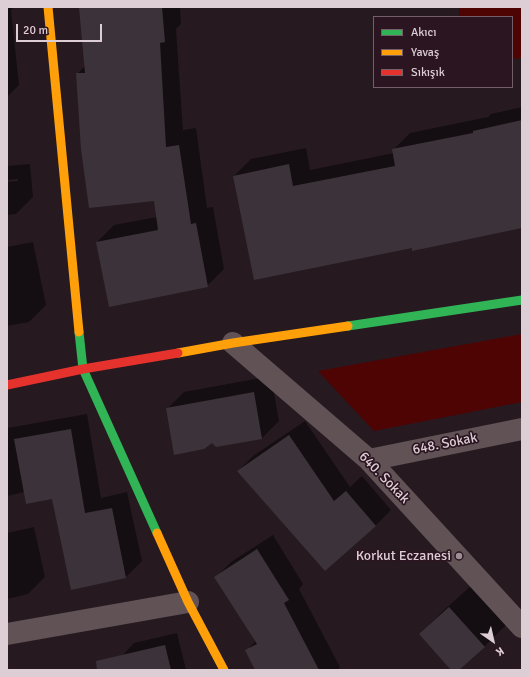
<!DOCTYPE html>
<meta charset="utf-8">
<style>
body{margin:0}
#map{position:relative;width:529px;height:677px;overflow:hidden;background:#261a20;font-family:Signika,sans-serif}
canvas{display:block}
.frame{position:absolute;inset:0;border:8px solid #ddced5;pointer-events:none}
.legend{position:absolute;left:373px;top:16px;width:140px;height:72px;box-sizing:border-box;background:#2b1521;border:1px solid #725f69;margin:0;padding:5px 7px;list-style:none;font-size:12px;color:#ddced5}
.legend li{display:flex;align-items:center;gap:8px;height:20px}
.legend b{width:20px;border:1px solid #725f69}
.north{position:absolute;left:473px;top:621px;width:40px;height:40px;-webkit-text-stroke:3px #2b1521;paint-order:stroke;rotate:146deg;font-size:11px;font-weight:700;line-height:16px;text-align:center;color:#ddced5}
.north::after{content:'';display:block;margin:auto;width:14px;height:18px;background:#ddced5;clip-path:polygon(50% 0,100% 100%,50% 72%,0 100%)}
.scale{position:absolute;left:16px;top:24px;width:86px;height:18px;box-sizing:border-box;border:2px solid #ddced5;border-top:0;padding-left:5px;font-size:12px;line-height:14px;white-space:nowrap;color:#ddced5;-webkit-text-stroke:3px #2b1521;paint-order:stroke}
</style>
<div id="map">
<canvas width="529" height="677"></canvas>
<div class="frame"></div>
<ul class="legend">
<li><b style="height:5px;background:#30b455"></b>Akıcı</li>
<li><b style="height:5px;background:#ff9f0a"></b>Yavaş</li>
<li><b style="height:5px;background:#e5322d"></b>Sıkışık</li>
</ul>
<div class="north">K</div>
<div class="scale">20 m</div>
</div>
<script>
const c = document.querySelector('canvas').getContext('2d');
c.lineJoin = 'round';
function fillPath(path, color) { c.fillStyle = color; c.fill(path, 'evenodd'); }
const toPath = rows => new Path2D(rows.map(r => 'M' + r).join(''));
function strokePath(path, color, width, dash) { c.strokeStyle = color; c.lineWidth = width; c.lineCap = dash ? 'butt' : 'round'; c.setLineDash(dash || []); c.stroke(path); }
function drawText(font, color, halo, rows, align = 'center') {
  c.font = font + ' Signika,sans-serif'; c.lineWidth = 3.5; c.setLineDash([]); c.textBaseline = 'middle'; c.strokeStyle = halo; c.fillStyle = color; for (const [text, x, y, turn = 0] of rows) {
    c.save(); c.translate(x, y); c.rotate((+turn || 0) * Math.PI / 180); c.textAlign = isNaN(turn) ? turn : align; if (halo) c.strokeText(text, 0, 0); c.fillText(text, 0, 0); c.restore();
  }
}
fillPath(toPath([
 [459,7,522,7,522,58,512,59,512,17,459,17],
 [522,334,522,402,374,431,318,371]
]), '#4f0404');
fillPath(toPath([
 [7,7,14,7,11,10,19,85,7,97],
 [80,7,180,7,181,24,176,29,183,130,196,128,207,208,213,207,224,269,207,286,97,242,114,225,157,217,155,199,77,74,85,66],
 [522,107,522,227,412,247,234,176,251,159,306,148,310,170,394,153,393,150,410,133,488,117,491,114],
 [30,164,33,197,16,214,7,215,7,182,18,181,18,179,7,180,7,166],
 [33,242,46,305,29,322,7,326,7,247],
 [271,376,279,421,262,438,167,409,184,392],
 [87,414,101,498,127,492,142,561,126,577,52,498,24,492,7,496,7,428],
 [305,421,350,487,362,476,391,510,376,525,326,569,238,471,253,456],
 [34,527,45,577,28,594,7,599,7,533],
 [273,535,303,584,299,589,340,667,337,670,256,670,246,651,256,641,216,577,231,562],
 [474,583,509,622,485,646,457,670,452,670,420,634,444,610],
 [177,633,186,670,125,670,122,656,134,643]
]), '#0007');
fillPath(toPath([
 [79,7,162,7,165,42,160,43,166,147,179,145,191,224,196,223,208,287,109,307,96,242,158,230,154,201,89,208,81,149,76,73,85,73],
 [522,120,522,228,412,251,412,248,254,280,233,176,289,164,293,186,395,166,392,149,473,133,473,131],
 [254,392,262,439,216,447,212,443,204,449,174,455,166,408],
 [71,429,85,513,112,508,126,578,71,590,52,499,26,504,14,439],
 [289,435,334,501,346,491,376,526,325,571,237,471],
 [257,549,289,600,284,603,319,670,255,670,245,650,257,644,214,577],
 [449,607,485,647,459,670,451,670,419,634],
 [165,645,171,670,97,670,96,661]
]), '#3c333a');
strokePath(toPath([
 [233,343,369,460,522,627],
 [369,460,522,429],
 [7,634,188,602]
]), '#615256', 22);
strokePath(toPath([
 [348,326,522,300],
 [79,332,83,369,157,533]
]), '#30b455', 9);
strokePath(toPath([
 [48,7,79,332],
 [178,353,233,343,348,326],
 [157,533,188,602,224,670]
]), '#ff9f0a', 9);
strokePath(toPath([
 [7,385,83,369,178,353]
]), '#e5322d', 9);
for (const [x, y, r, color] of [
 [459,556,4,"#9d8f96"]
]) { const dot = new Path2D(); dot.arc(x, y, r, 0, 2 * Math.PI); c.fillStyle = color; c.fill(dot); strokePath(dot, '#2b1521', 1.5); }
drawText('14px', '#ddced5', '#2b1521', [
 ["648. Sokak",445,444,-11],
 ["640. Sokak",384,478,46]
]);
drawText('14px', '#ddced5', '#2b1521', [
 ["Korkut Eczanesi",451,556]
], 'right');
</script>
